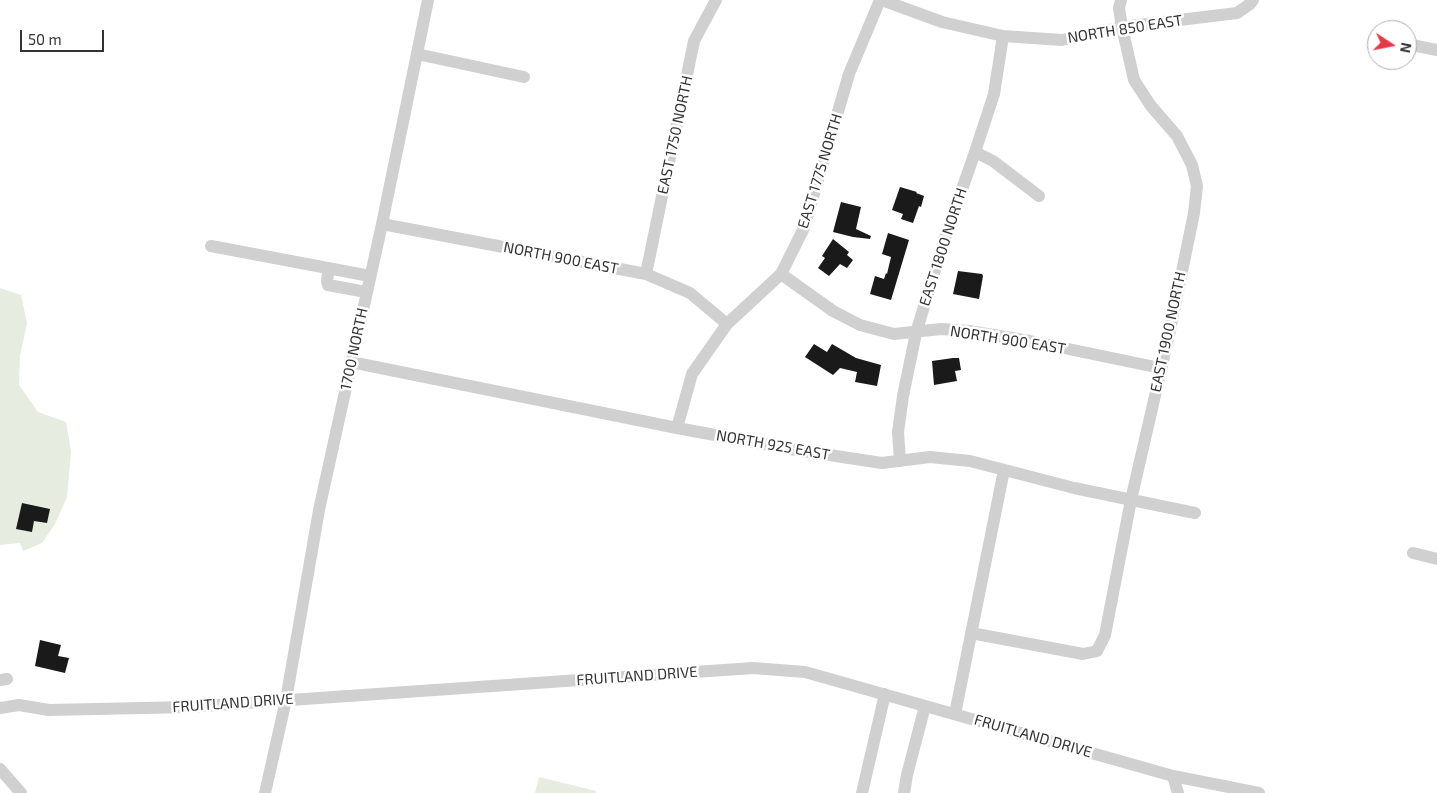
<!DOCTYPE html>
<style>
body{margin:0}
#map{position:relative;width:1437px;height:793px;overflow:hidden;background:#fff;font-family:"Exo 2",sans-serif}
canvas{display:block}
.north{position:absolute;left:1367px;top:20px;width:50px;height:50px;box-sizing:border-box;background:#fff;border:1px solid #adadad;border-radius:50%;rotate:101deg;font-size:14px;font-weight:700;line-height:20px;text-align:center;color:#333}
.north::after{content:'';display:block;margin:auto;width:18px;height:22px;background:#e63946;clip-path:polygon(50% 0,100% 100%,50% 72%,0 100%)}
.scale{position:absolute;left:20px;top:30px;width:84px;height:22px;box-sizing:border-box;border:2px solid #333;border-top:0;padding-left:6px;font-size:15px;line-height:18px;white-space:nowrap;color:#333;-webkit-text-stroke:4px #fff;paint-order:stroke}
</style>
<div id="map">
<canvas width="1437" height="793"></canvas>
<div class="north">N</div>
<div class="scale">50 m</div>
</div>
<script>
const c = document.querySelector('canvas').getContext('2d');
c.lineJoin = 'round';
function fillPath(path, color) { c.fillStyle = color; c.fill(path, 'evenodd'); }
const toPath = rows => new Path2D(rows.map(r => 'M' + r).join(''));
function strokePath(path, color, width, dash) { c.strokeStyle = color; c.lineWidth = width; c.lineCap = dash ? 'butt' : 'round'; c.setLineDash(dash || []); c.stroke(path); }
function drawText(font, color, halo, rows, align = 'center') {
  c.font = font + ' "Exo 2",sans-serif'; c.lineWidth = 5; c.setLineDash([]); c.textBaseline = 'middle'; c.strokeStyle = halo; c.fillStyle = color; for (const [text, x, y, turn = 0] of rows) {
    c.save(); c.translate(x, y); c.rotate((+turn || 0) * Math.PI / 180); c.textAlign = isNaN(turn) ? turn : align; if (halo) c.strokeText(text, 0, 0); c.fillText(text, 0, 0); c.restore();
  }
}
fillPath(toPath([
 [0,288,21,295,27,323,20,356,19,385,38,412,66,422,71,451,67,497,55,524,42,543,23,551,20,543,0,545],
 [539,777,596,791,596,793,535,793]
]), '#e6ecdf');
fillPath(toPath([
 [900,187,917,192,916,193,924,196,921,207,919,206,913,223,901,219,903,214,892,210],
 [841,202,861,207,856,229,871,236,870,239,853,237,833,232],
 [888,233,909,240,891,300,870,294,875,276,884,279,886,273,887,274,891,257,882,254],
 [833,239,849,252,847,255,853,260,847,268,840,264,829,276,818,268,825,258,822,256],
 [958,271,982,274,983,276,979,299,953,294],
 [814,344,827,352,832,344,856,358,881,365,877,386,855,382,857,372,840,368,833,375,805,357],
 [953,358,959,358,961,370,955,371,957,381,934,385,932,361],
 [22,503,50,509,47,523,34,521,32,532,16,529],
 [40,640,61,645,58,656,69,658,65,673,35,666]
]), '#1a1a1a');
strokePath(toPath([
 [882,0,942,22,1003,36,1062,40,1122,27,1237,13,1250,4,1253,0],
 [1412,45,1437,50],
 [417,54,524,77],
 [975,152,993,161,1039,196],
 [382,224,646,274,690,293,727,324],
 [211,246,370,276],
 [329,268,327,281,328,285,366,292],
 [646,274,694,41,716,0],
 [781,274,833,311,860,325,894,334,941,329,969,331,1030,341,1160,368],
 [351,362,677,428,796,450,882,463,930,457,970,461,1074,488,1195,513],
 [677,428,692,374,727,324,781,274,804,228,849,74,880,0],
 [900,461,898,432,903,396,916,333,942,247,975,152,994,94,1003,36],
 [1413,553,1437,559],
 [971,633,1083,654,1097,651,1105,635,1131,500,1169,335,1194,213,1197,186,1192,165,1177,136,1151,106,1134,80,1122,27,1119,8,1121,0],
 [0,680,7,679],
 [0,708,19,705,49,710,189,707,753,668,805,672,1173,776,1259,793],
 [955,714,1004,470],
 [0,769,21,793],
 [1173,776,1178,793],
 [265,793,286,700,319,510,382,224,428,0],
 [862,793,885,694],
 [904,793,907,775,925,706]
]), '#d0d0d0', 12);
drawText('15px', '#333', '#fff', [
 ["NORTH 850 EAST",1125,29,-9],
 ["EAST 1750 NORTH",675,135,-78],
 ["EAST 1775 NORTH",820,171,-73],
 ["EAST 1800 NORTH",943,247,-72],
 ["NORTH 900 EAST",561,258,11],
 ["EAST 1900 NORTH",1168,332,-78],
 ["NORTH 900 EAST",1008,340,9],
 ["1700 NORTH",354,349,-78],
 ["NORTH 925 EAST",773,445,10],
 ["FRUITLAND DRIVE",637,676,-4],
 ["FRUITLAND DRIVE",233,703,-4],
 ["FRUITLAND DRIVE",1033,736,16]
]);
</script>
